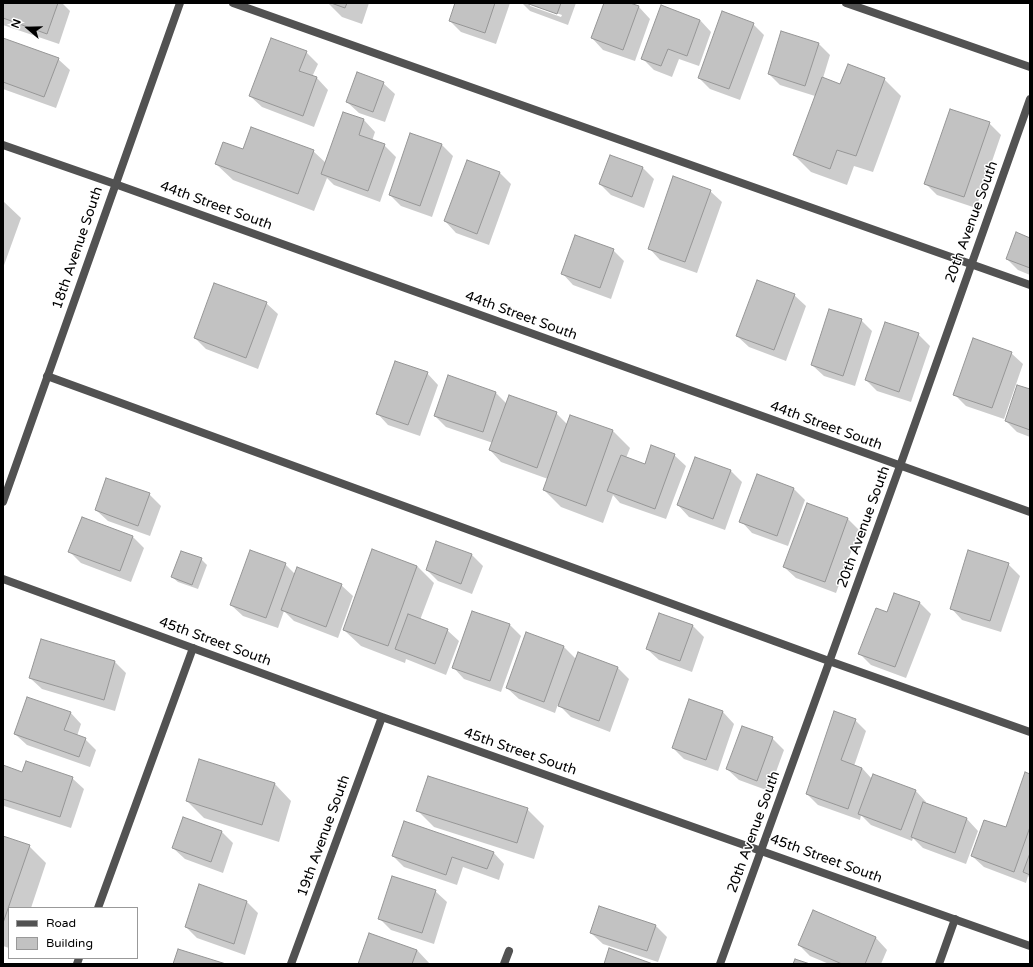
<!DOCTYPE html>
<style>
body{margin:0}
#map{position:relative;width:1033px;height:967px;overflow:hidden;background:#fff;font-family:"Varela Round",sans-serif}
canvas{display:block}
.frame{position:absolute;inset:0;border:4px solid #000;pointer-events:none}
.legend{position:absolute;left:8px;top:907px;width:130px;height:52px;box-sizing:border-box;background:#fff;border:1px solid #999;margin:0;padding:5px 7px;list-style:none;font-size:12px;color:#000}
.legend li{display:flex;align-items:center;gap:8px;height:20px}
.legend b{width:20px;border:1px solid #999}
.north{position:absolute;left:8px;top:8px;width:40px;height:40px;-webkit-text-stroke:3px #fff;paint-order:stroke;rotate:290deg;font-size:11px;font-weight:700;line-height:16px;text-align:center;color:#000}
.north::after{content:'';display:block;margin:auto;width:14px;height:18px;background:#000;clip-path:polygon(50% 0,100% 100%,50% 72%,0 100%)}
</style>
<div id="map">
<canvas width="1033" height="967"></canvas>
<div class="frame"></div>
<ul class="legend">
<li><b style="height:5px;background:#525252"></b>Road</li>
<li><b style="height:11px;background:#c2c2c2"></b>Building</li>
</ul>
<div class="north">N</div>
</div>
<script>
const c = document.querySelector('canvas').getContext('2d');
c.lineJoin = 'round';
function fillPath(path, color) { c.fillStyle = color; c.fill(path, 'evenodd'); }
const toPath = rows => new Path2D(rows.map(r => 'M' + r).join(''));
function strokePath(path, color, width, dash) { c.strokeStyle = color; c.lineWidth = width; c.lineCap = dash ? 'butt' : 'round'; c.setLineDash(dash || []); c.stroke(path); }
function drawText(font, color, halo, rows, align = 'center') {
  c.font = font + ' "Varela Round",sans-serif'; c.lineWidth = 3; c.setLineDash([]); c.textBaseline = 'middle'; c.strokeStyle = halo; c.fillStyle = color; for (const [text, x, y, turn = 0] of rows) {
    c.save(); c.translate(x, y); c.rotate((+turn || 0) * Math.PI / 180); c.textAlign = isNaN(turn) ? turn : align; if (halo) c.strokeText(text, 0, 0); c.fillText(text, 0, 0); c.restore();
  }
}
fillPath(toPath([
 [3,3,62,3,70,11,59,44,3,25],
 [328,3,369,3,362,24,342,17],
 [456,3,510,3,496,44,461,32,450,21],
 [522,3,576,3,568,25,530,11],
 [530,4,562,15,561,17,530,6],
 [605,3,627,3,639,7,650,19,635,61,603,50,592,38],
 [700,20,711,32,699,66,679,59,672,77,654,70,643,59],
 [753,24,764,35,740,100,710,89,699,78],
 [3,39,58,59,70,70,56,108,3,89],
 [819,44,830,55,823,78,841,85,884,79,901,96,873,172,854,166,847,185,811,172,794,155,815,96,780,85,769,74],
 [306,52,318,64,312,77,317,78,328,90,314,127,262,107,250,96],
 [383,83,395,94,385,122,359,113,347,102],
 [343,113,364,120,375,132,372,141,384,145,396,157,380,202,334,185,327,178,314,211,233,180,216,164,244,151,313,151,326,163],
 [989,123,1001,135,976,208,937,195,926,184],
 [442,145,453,156,432,217,401,206,390,195],
 [610,156,643,168,654,179,644,208,611,195,600,184],
 [500,173,511,184,489,245,456,233,445,221],
 [710,191,722,202,697,273,660,260,649,248],
 [3,201,21,218,3,268],
 [1030,239,1030,275,1018,270,1007,259],
 [613,250,624,261,611,299,573,285,562,273],
 [794,295,806,306,786,361,749,347,737,336],
 [266,303,278,314,258,369,206,349,195,338],
 [861,320,872,331,855,386,824,376,812,365],
 [918,334,930,346,911,402,877,391,866,380],
 [1011,353,1023,364,1004,419,966,406,955,395],
 [427,373,438,385,420,436,388,425,377,413],
 [448,376,496,393,507,404,556,413,567,424,570,416,613,431,630,448,626,458,645,465,674,455,686,466,666,519,620,503,613,495,603,523,561,507,544,490,548,479,501,462,490,450,493,443,446,427,435,416],
 [1030,390,1030,437,1017,432,1006,421],
 [696,458,731,471,742,482,725,530,689,517,678,505],
 [794,489,805,500,788,546,752,533,741,521],
 [149,494,161,506,150,536,108,521,96,510],
 [808,504,848,519,859,530,836,593,796,578,784,567],
 [132,536,144,548,131,582,81,563,70,552],
 [373,551,417,566,434,583,420,620,447,630,459,641,446,675,406,659,405,663,361,646,344,630],
 [471,554,483,566,472,594,438,581,427,570],
 [201,559,207,565,198,589,178,582,172,577],
 [285,564,295,574,341,585,353,596,338,638,294,621,284,611,278,628,243,616,231,605],
 [1008,564,1020,576,1001,632,962,620,951,608],
 [919,602,931,614,906,678,871,665,859,653],
 [659,614,693,626,704,637,692,672,659,660,647,649],
 [509,624,521,636,501,692,464,679,453,667],
 [527,633,564,647,577,660,579,654,618,668,629,679,610,732,571,717,558,704,555,713,519,699,507,688],
 [115,662,126,673,115,711,42,689,30,678],
 [689,700,723,712,734,724,718,771,684,759,673,748],
 [70,712,81,724,77,736,85,739,96,750,90,767,27,745,15,734],
 [855,720,866,731,854,766,862,768,872,779,915,790,926,802,926,804,967,819,978,831,966,864,923,848,913,838,912,841,871,825,861,815,860,820,818,805,807,794],
 [772,738,784,750,769,791,739,780,727,769],
 [3,766,23,773,72,778,84,789,71,828,4,806,3,805],
 [1030,775,1030,878,1028,876,1026,883,984,867,972,856,1006,828],
 [275,784,291,801,279,842,204,818,187,801],
 [527,809,544,826,534,859,434,827,417,810],
 [184,819,222,832,233,843,223,873,185,859,173,848],
 [3,837,29,846,46,863,31,908,9,908,9,948,3,946],
 [493,852,504,864,499,880,463,867,457,885,404,867,393,856],
 [199,885,247,902,258,913,245,955,197,938,186,927],
 [435,891,447,902,434,944,391,930,380,919],
 [814,911,876,938,887,950,881,964,829,964,810,956,799,945],
 [655,925,667,937,658,962,603,944,591,933],
 [417,950,430,964,359,964]
]), '#0003');
const building = toPath([
 [3,3,58,3,47,34,3,18,3,3],
 [331,3,347,3,345,8,331,3],
 [455,3,495,3,485,33,449,21,455,3],
 [526,3,561,3,557,14,526,3],
 [604,3,630,3,639,6,623,50,591,38,604,3],
 [661,5,700,20,687,56,668,49,661,66,641,59,661,5],
 [722,11,754,23,729,89,698,78,722,11],
 [781,31,819,43,805,86,768,74,781,31],
 [3,38,59,58,44,97,3,82,3,38],
 [271,38,307,51,299,71,317,77,303,116,249,96,271,38],
 [848,64,885,78,856,156,837,150,830,169,793,155,822,77,840,84,848,64],
 [357,72,384,82,373,112,346,102,357,72],
 [950,109,990,122,964,197,924,184,950,109],
 [343,112,364,119,359,135,385,144,368,191,321,174,343,112],
 [251,127,314,150,298,194,215,164,223,142,243,149,251,127],
 [410,133,442,144,420,206,389,195,410,133],
 [610,155,643,167,632,197,599,184,610,155],
 [467,160,500,172,477,234,444,221,467,160],
 [673,176,711,190,685,262,648,249,673,176],
 [1016,232,1030,238,1030,268,1006,259,1016,232],
 [575,235,614,249,600,288,561,274,575,235],
 [757,280,795,294,774,350,736,336,757,280],
 [214,283,267,302,246,358,194,338,214,283],
 [829,309,862,319,843,376,811,365,829,309],
 [885,322,919,333,899,392,865,380,885,322],
 [973,338,1012,352,992,408,953,395,973,338],
 [395,361,428,372,408,425,376,414,395,361],
 [448,375,496,392,483,432,434,416,448,375],
 [1017,385,1030,389,1030,430,1005,421,1017,385],
 [509,395,557,412,537,468,489,450,509,395],
 [570,415,613,430,586,506,543,490,570,415],
 [651,445,675,454,655,509,607,491,621,455,645,464,651,445],
 [695,457,731,470,713,519,677,505,695,457],
 [757,474,794,488,777,536,739,522,757,474],
 [106,478,150,493,138,526,95,510,106,478],
 [807,503,848,518,825,582,783,567,807,503],
 [82,517,133,536,120,571,68,552,82,517],
 [436,541,472,554,461,584,426,570,436,541],
 [372,549,417,566,388,646,343,630,372,549],
 [250,550,286,563,266,618,230,605,250,550],
 [968,550,1009,563,990,621,950,609,968,550],
 [181,551,202,558,192,585,171,577,181,551],
 [297,567,342,584,326,627,281,610,297,567],
 [894,593,920,602,895,667,858,654,876,608,887,612,894,593],
 [472,611,510,624,490,681,452,668,472,611],
 [659,613,693,625,680,661,646,649,659,613],
 [408,614,448,629,435,664,395,649,408,614],
 [526,632,564,646,544,702,506,688,526,632],
 [41,639,115,661,104,700,29,678,41,639],
 [578,652,618,667,599,721,558,706,578,652],
 [27,697,71,712,64,730,86,738,79,757,14,734,27,697],
 [689,699,723,711,706,760,672,748,689,699],
 [834,711,856,719,841,760,862,768,848,809,806,794,834,711],
 [742,726,773,737,757,781,726,769,742,726],
 [199,759,275,783,262,825,186,801,199,759],
 [26,761,73,777,60,817,3,799,3,765,22,772,26,761],
 [1025,772,1030,774,1030,827,1014,872,971,856,984,820,1006,827,1025,772],
 [873,774,916,790,901,830,858,814,873,774],
 [428,776,528,808,517,843,416,811,428,776],
 [923,802,967,818,955,853,911,837,923,802],
 [183,817,222,831,211,862,172,848,183,817],
 [404,821,494,852,487,869,452,857,446,875,392,856,404,821],
 [3,836,30,845,3,923,3,836],
 [1030,853,1030,875,1023,872,1030,853],
 [392,876,436,890,422,933,378,919,392,876],
 [199,884,247,901,234,944,185,927,199,884],
 [599,906,656,925,647,951,590,933,599,906],
 [813,910,876,937,865,964,842,964,798,945,813,910],
 [369,933,417,950,412,964,358,964,369,933],
 [609,948,653,964,604,964,609,948],
 [178,949,226,964,173,964,178,949],
 [795,959,810,964,793,964,795,959]
]);
fillPath(building, '#c2c2c2');
strokePath(building, '#969696', 1);
strokePath(toPath([
 [233,3,1030,285],
 [47,376,829,661,1030,732],
 [98,908,193,648],
 [77,964,79,958],
 [504,964,509,951],
 [939,964,955,919]
]), '#525252', 8);
strokePath(toPath([
 [846,3,1030,67],
 [3,145,115,184,1030,512],
 [3,579,382,717,1030,946],
 [291,964,382,717],
 [720,964,900,466,1030,99]
]), '#525252', 8);
strokePath(toPath([
 [3,502,180,3]
]), '#525252', 8);
drawText('14px', '#000', '#fff', [
 ["44th Street South",216,206,20],
 ["20th Avenue South",972,222,-70],
 ["18th Avenue South",78,248,-71],
 ["44th Street South",521,316,20],
 ["44th Street South",826,426,20],
 ["20th Avenue South",864,527,-70],
 ["45th Street South",215,642,20],
 ["45th Street South",520,752,19],
 ["20th Avenue South",754,832,-70],
 ["19th Avenue South",324,836,-70],
 ["45th Street South",826,859,20]
]);
</script>
